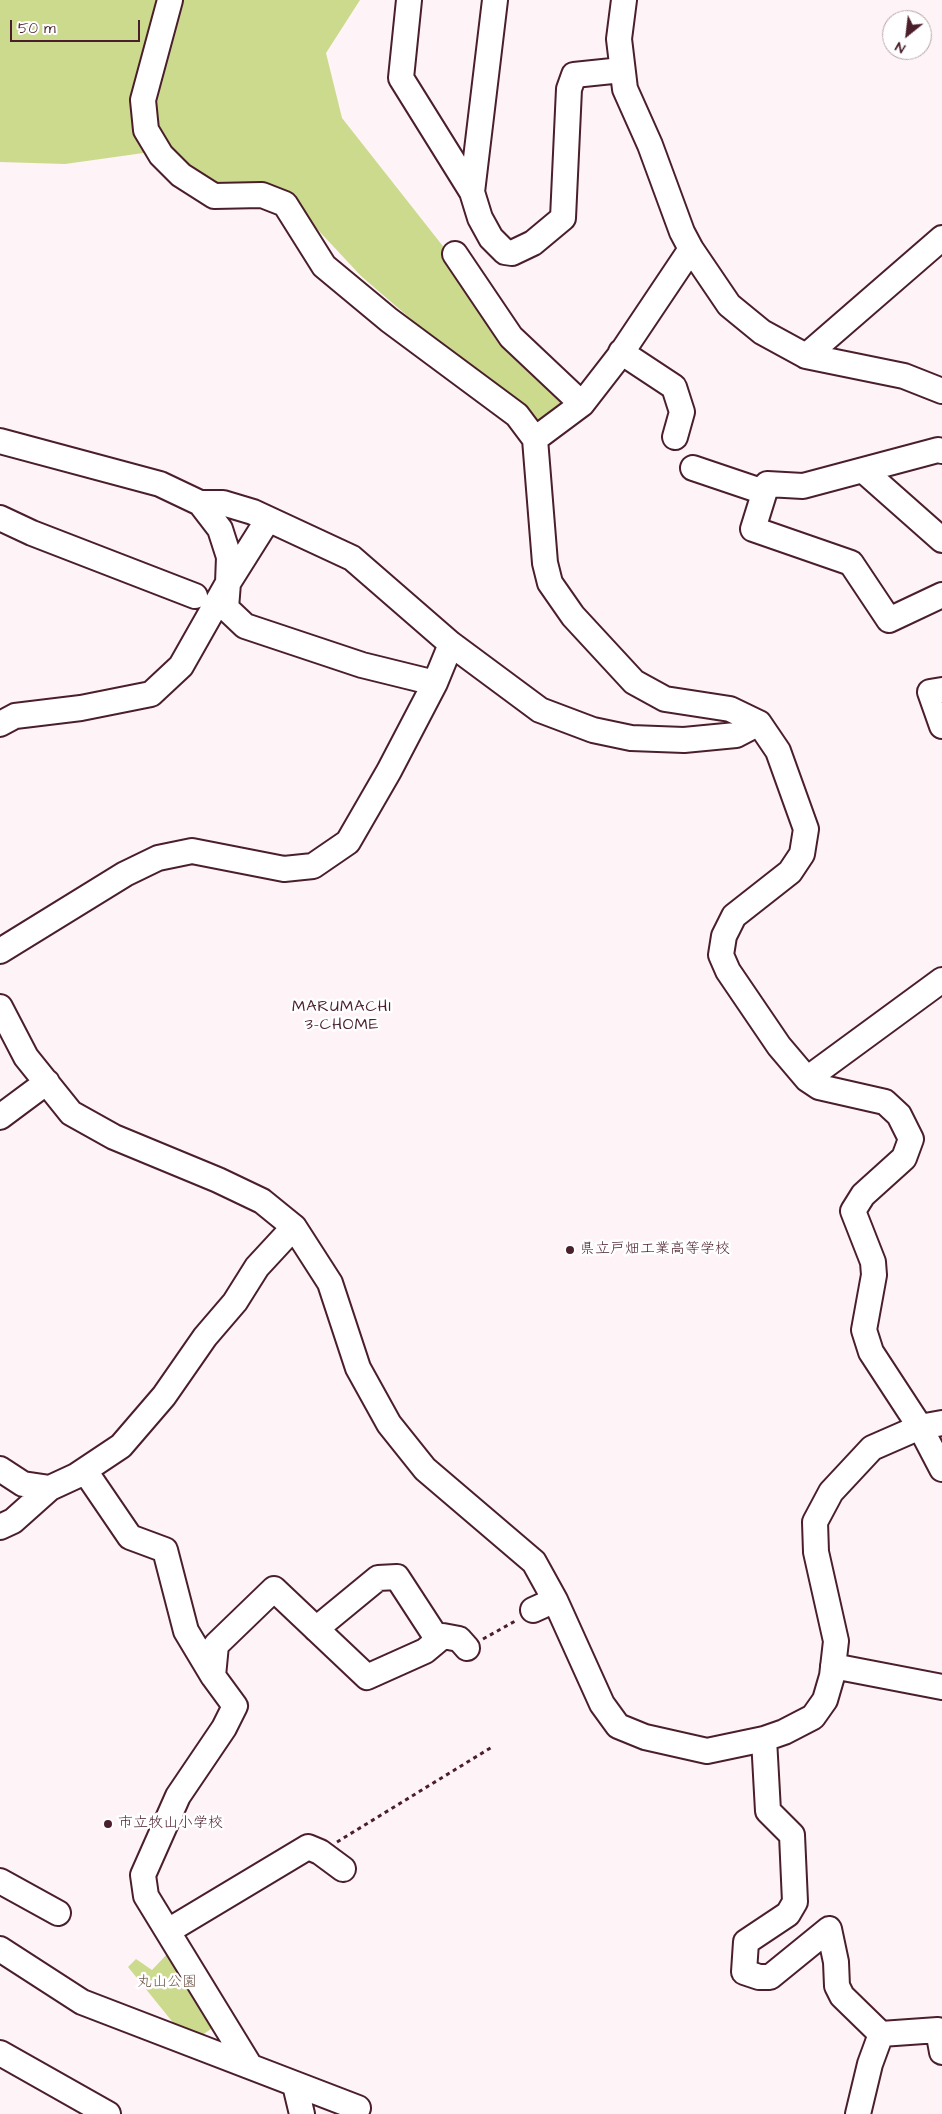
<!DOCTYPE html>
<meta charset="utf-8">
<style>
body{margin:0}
#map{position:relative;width:942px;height:2114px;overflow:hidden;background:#fef3f6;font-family:"Architects Daughter",sans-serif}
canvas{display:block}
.north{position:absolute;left:882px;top:10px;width:50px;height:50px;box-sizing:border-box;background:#fff;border:1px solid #b7a5aa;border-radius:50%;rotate:209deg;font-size:14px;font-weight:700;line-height:20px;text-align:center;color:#4a1f2b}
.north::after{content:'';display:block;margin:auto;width:18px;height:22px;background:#4a1f2b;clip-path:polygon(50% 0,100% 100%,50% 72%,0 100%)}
.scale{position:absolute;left:10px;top:20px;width:130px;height:22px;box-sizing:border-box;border:2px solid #4a1f2b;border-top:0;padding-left:6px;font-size:15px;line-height:18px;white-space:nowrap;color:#4a1f2b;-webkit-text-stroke:4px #fff;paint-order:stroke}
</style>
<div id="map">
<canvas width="942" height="2114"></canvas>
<div class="north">N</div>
<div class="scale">50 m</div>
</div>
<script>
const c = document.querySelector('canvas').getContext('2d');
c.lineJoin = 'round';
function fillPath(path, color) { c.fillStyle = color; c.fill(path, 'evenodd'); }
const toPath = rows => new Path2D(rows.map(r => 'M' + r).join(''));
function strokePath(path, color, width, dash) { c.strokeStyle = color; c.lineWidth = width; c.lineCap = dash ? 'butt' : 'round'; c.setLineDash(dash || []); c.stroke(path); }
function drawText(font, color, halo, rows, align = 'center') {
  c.font = font + ' "Architects Daughter","Klee One",sans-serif'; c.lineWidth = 5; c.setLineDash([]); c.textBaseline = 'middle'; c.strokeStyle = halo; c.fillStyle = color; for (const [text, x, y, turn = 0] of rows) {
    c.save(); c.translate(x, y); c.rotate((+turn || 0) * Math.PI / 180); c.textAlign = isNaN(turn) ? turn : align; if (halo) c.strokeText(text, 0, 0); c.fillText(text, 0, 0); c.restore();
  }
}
fillPath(toPath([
 [0,0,360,0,326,53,342,118,568,405,535,426,361,276,277,186,207,183,172,149,65,164,0,162],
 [170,1951,215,2026,201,2036,175,2025,128,1967,136,1959,152,1970]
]), '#ccda8e');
const minor = toPath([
 [170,0,143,100,146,130,161,155,181,175,214,196,262,195,285,204,324,266,389,320,517,415,535,439,545,563,550,583,573,616,634,682,665,699,730,709,759,723,778,751,806,829,802,854,790,872,734,916,724,936,721,955,728,971,779,1046,807,1079,819,1087,885,1102,899,1115,911,1139,904,1158,863,1195,853,1211,873,1262,874,1275,864,1330,871,1352,920,1427,942,1469],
 [409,0,401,78,472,192,480,218,491,238,505,252,512,253,533,243,563,218,569,89,574,75,622,70],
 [624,0,619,39,625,89,650,145,682,232,691,249,729,305,762,332,806,356,904,376,942,391],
 [472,192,495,0],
 [455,254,511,337,582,404],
 [621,352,674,387,682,412,675,437],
 [806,356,942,238],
 [535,439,582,404,620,355,691,249],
 [0,441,160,484,200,503,220,529,229,557,228,583,181,666,151,694,81,708,15,716,0,724],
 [942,451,938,450,803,486,767,484,753,529,851,563,889,620,942,595],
 [693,468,764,492],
 [864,471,942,540],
 [200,503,223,503,253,512,352,558,451,644,540,710,593,730,631,738,684,740,736,735,759,723],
 [0,518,32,533,195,596],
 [267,521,228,583,226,608,245,626,362,665,435,683],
 [942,690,930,692,942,726],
 [0,951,125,874,158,858,192,851,284,869,313,866,348,842,389,771,435,683,451,644],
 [0,1007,26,1057,71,1113,114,1137,218,1180,262,1201,294,1227,330,1283,358,1368,389,1424,425,1469,534,1562,555,1600,602,1704,618,1726,645,1737,707,1751,764,1739,784,1732,813,1717,825,1700,832,1676,836,1641,816,1552,815,1522,831,1492,872,1448,920,1427,942,1423],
 [807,1079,942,980],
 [0,1117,47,1082],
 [0,1469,23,1484,50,1488],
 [85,1471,130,1537,165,1550,186,1631,213,1676,235,1706,224,1728,178,1796,143,1875,146,1896,250,2066],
 [0,1527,13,1521,50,1488,76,1476,121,1446,164,1396,205,1337,235,1302,257,1267,294,1227],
 [533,1610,555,1600],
 [316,1629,378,1578,397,1577,438,1640],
 [833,1666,942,1687],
 [213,1676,216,1645,274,1589,367,1677,425,1651,443,1636,459,1639,467,1648],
 [764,1739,768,1811,792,1835,795,1902,788,1914,746,1942,744,1972,759,1977,770,1977,829,1929,836,1962,837,1986,842,1996,881,2034,938,2030,942,2052],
 [0,1881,58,1913],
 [168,1931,308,1847,320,1852,343,1869],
 [0,1949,82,2002,358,2108],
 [0,2053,108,2114],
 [295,2085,302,2114],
 [858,2114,870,2064,881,2034]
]);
strokePath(minor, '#4a1f2b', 28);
strokePath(toPath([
 [483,1639,517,1620],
 [337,1842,492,1747]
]), '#4a1f2b', 3, [4, 4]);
strokePath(minor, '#fff', 24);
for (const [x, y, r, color] of [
 [570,1250,5,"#4a1f2b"],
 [108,1824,5,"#4a1f2b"]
]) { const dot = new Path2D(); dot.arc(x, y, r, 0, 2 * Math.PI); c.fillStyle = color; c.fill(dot); strokePath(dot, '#fff', 2); }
drawText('15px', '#4a1f2b', '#fff', [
 ["県立戸畑工業高等学校",580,1250],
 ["市立牧山小学校",118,1824]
], 'left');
drawText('15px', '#715749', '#fff', [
 ["丸山公園",167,1983]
]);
c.letterSpacing = '1px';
drawText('16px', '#4a1f2b', '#fff', [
 ["MARUMACHI",342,1008],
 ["3-CHOME",342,1026]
]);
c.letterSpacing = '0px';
</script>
